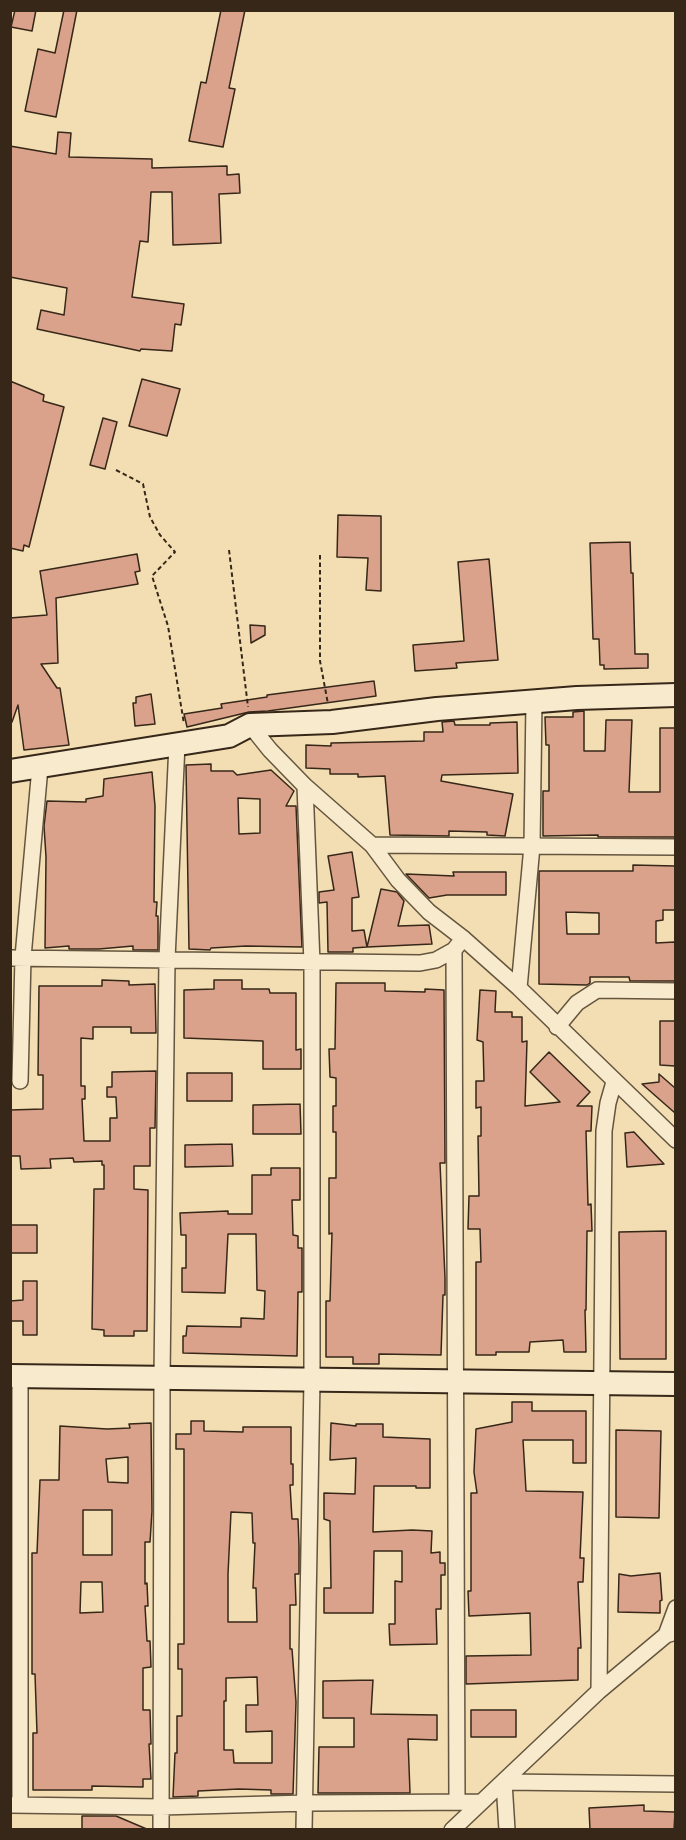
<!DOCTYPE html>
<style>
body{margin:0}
#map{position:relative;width:686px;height:1840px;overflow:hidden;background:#f2deb2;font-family:"Gentium Book Plus",serif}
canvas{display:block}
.frame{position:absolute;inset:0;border:12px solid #362719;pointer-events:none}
</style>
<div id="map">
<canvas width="686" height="1840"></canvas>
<div class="frame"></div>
</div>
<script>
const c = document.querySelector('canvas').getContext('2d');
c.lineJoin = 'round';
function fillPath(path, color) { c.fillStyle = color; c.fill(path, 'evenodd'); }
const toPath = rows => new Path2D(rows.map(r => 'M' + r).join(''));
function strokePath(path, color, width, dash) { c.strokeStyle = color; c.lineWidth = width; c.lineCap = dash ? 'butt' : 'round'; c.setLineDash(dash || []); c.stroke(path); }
const building = toPath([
 [15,10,36,10,32,31,11,27,15,10],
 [64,10,77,10,56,117,25,111,38,49,55,53,64,10],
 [221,10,245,10,229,88,235,89,223,147,189,141,201,82,206,83,221,10],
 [58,132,71,133,69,157,152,159,152,168,227,166,227,175,239,174,240,193,219,194,221,243,173,245,172,192,151,192,148,242,140,241,132,297,184,304,181,325,175,324,172,351,141,349,140,351,37,329,41,310,64,315,67,288,10,277,10,146,56,154,58,132],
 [142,379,180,389,167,436,129,426,142,379],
 [10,381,44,395,43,401,64,407,29,547,24,545,23,551,10,548,10,381],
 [103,418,117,422,105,469,90,465,103,418],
 [338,515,381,516,381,591,366,590,368,558,337,557,338,515],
 [630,542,631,573,633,573,635,654,648,654,648,668,604,669,604,665,600,665,599,639,593,639,590,543,630,542],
 [137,554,140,571,135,572,138,584,56,598,58,663,41,664,57,688,60,688,69,745,24,750,18,705,12,722,10,721,10,618,47,615,40,571,137,554],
 [489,559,498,660,456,663,457,668,415,671,413,645,464,641,458,562,489,559],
 [250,625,265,626,265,635,251,643,250,625],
 [374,681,376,696,268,711,249,712,187,727,184,714,222,708,221,704,267,697,267,695,374,681],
 [151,694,155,724,135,726,133,703,136,703,136,697,151,694],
 [584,711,584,751,605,751,606,720,632,720,629,792,660,792,660,728,675,728,675,837,598,837,598,835,543,836,543,791,549,791,549,745,546,745,545,717,573,717,573,712,584,711],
 [454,721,455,725,490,725,490,723,517,722,518,773,442,775,441,781,513,794,505,836,487,835,487,832,449,831,449,836,390,835,385,776,358,777,358,774,330,774,330,769,306,768,306,745,331,746,331,743,424,741,424,732,443,732,442,722,454,721],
 [211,764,211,771,233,771,237,775,271,770,294,791,286,806,296,806,302,947,246,946,211,948,210,950,189,949,186,765,211,764],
 [238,798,260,799,260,833,239,834,238,798],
 [152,772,155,806,154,902,157,902,156,916,158,916,158,950,133,950,133,946,99,949,69,949,69,946,45,948,46,857,44,826,47,801,86,802,86,799,103,796,104,779,152,772],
 [352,852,359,897,352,898,352,931,364,930,367,947,353,948,353,952,328,952,327,902,319,903,319,892,334,890,328,856,352,852],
 [633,865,675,866,675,910,663,910,663,920,656,921,656,943,675,942,675,981,630,981,629,977,590,977,590,983,587,985,539,984,539,871,633,871,633,865],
 [566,912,599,913,599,934,567,934,566,912],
 [453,872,506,872,506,895,447,895,429,898,406,874,454,876,453,872],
 [381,889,397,892,404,901,398,926,429,925,432,944,367,947,381,889],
 [102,980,129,981,129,985,155,984,156,1033,131,1033,131,1027,93,1027,93,1039,81,1038,81,1086,85,1086,85,1099,82,1099,84,1141,110,1141,110,1118,117,1118,116,1097,107,1097,107,1087,112,1087,112,1072,156,1071,155,1128,150,1128,150,1166,134,1166,134,1189,148,1190,147,1331,134,1331,134,1336,104,1336,104,1330,92,1329,94,1189,104,1189,104,1165,102,1165,102,1161,74,1162,73,1158,50,1159,51,1168,21,1169,20,1156,10,1156,10,1110,43,1109,43,1075,38,1075,39,986,102,986,102,980],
 [214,980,242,980,242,989,269,989,270,993,296,993,296,1050,301,1049,301,1069,263,1069,263,1041,184,1038,184,990,214,989,214,980],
 [336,983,385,983,385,991,425,992,425,989,444,990,445,1163,440,1163,445,1278,445,1295,443,1295,441,1355,379,1354,379,1364,353,1364,353,1357,326,1357,326,1301,330,1301,332,1233,329,1234,329,1178,336,1178,336,1132,333,1132,333,1106,336,1106,336,1078,330,1077,329,1049,335,1049,336,983],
 [480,990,496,991,495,1012,512,1012,512,1017,522,1017,522,1042,527,1041,525,1106,560,1102,530,1072,549,1052,590,1092,577,1106,592,1106,591,1131,586,1131,588,1205,591,1204,592,1231,587,1231,586,1310,585,1310,586,1352,564,1352,563,1340,530,1342,529,1352,496,1352,496,1355,476,1355,476,1262,481,1262,480,1229,468,1229,469,1196,479,1196,478,1136,481,1136,481,1107,476,1108,476,1081,484,1081,483,1042,477,1040,480,990],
 [660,1021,675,1021,675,1066,660,1065,660,1021],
 [187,1073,232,1073,232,1101,187,1101,187,1073],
 [659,1074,675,1088,675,1113,642,1084,659,1082,659,1074],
 [300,1104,301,1134,253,1134,253,1105,300,1104],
 [634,1132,664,1164,627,1167,625,1133,634,1132],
 [232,1144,233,1166,185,1167,185,1145,232,1144],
 [271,1168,300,1168,300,1200,292,1200,293,1235,298,1236,298,1248,302,1248,302,1292,298,1292,297,1356,183,1353,183,1336,186,1336,187,1326,241,1327,241,1318,264,1319,265,1291,257,1290,256,1234,228,1234,225,1293,182,1292,182,1268,186,1268,186,1235,181,1235,180,1213,228,1211,228,1214,252,1214,252,1175,271,1175,271,1168],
 [10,1225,37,1225,37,1253,10,1253,10,1225],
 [666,1231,666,1359,620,1359,619,1232,666,1231],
 [23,1281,37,1281,37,1335,23,1335,23,1321,10,1321,10,1301,23,1300,23,1281],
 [512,1402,532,1402,532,1411,586,1411,586,1463,573,1463,573,1440,523,1440,526,1491,583,1492,580,1558,584,1558,583,1582,578,1582,581,1648,578,1648,578,1680,466,1684,466,1656,531,1655,530,1613,469,1616,468,1591,471,1591,471,1493,477,1493,474,1472,476,1429,512,1422,512,1402],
 [191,1421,204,1421,204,1431,243,1432,243,1427,291,1427,291,1464,293,1464,293,1485,290,1485,292,1519,298,1519,299,1546,299,1574,295,1574,296,1605,290,1605,290,1649,292,1649,296,1702,293,1794,271,1794,271,1790,239,1789,198,1791,198,1796,173,1797,175,1753,177,1753,177,1716,182,1716,182,1669,178,1669,178,1644,184,1644,184,1449,176,1449,176,1434,191,1434,191,1421],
 [231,1512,252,1513,253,1543,255,1543,253,1588,256,1588,257,1622,228,1622,228,1574,231,1512],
 [257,1677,258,1705,246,1705,246,1732,272,1731,272,1763,234,1763,233,1750,224,1750,224,1701,226,1701,226,1678,257,1677],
 [151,1423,152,1511,150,1542,145,1542,145,1584,147,1583,148,1606,145,1606,147,1641,150,1641,151,1667,143,1668,143,1710,150,1710,151,1744,149,1744,151,1779,143,1779,143,1787,92,1786,92,1790,33,1790,33,1733,37,1733,35,1674,32,1674,32,1553,37,1553,40,1480,59,1480,60,1426,107,1429,130,1428,129,1424,151,1423],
 [128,1457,128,1483,108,1482,106,1459,128,1457],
 [83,1510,112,1510,112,1555,83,1555,83,1510],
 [81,1582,102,1582,103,1612,80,1613,81,1582],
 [331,1423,356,1426,356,1424,383,1424,383,1437,430,1439,430,1488,416,1488,416,1486,374,1486,373,1532,412,1530,432,1531,431,1553,440,1552,440,1563,445,1563,445,1575,441,1575,441,1609,436,1609,437,1644,390,1645,389,1624,395,1624,395,1581,402,1582,402,1551,374,1551,373,1613,324,1613,324,1588,331,1588,330,1521,324,1519,324,1493,355,1494,356,1458,330,1460,331,1423],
 [616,1430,661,1431,659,1518,616,1517,616,1430],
 [660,1573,662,1600,660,1601,660,1613,618,1612,619,1574,631,1576,660,1573],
 [373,1680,371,1714,437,1715,437,1740,408,1739,410,1793,318,1793,319,1747,354,1747,354,1718,323,1718,323,1681,373,1680],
 [471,1710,516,1710,516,1737,471,1737,471,1710],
 [644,1805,644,1811,675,1812,674,1830,590,1830,589,1808,644,1805],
 [82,1816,116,1816,149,1830,82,1830,82,1816]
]);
fillPath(building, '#dba28b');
strokePath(building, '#362719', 1.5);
const street = toPath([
 [250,725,270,750,305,786,372,845,398,880,429,912,464,939,519,988,676,1140],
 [372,845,676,847],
 [454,950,457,1802],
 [10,958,420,963,436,960,454,950,458,945],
 [519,988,532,846,534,701],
 [557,1027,577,1003,597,990,676,991],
 [20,1081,23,957,40,767],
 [666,1635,676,1608],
 [599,1691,604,1131,608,1103,614,1082],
 [10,1805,161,1807,306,1803,480,1802],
 [20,1805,20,1376],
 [161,1830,162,1377,167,959,177,744],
 [304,1830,312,1380,312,963,305,786],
 [452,1830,599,1691,666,1635,676,1632],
 [507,1830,504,1782,676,1784]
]);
const secondary = toPath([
 [10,771,229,736,250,725,332,722,437,709,577,698,676,695],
 [10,1376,676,1384]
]);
strokePath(street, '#65553f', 18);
strokePath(secondary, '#362719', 26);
strokePath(toPath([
 [116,470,143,484,150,517,160,535,175,552,152,576,168,626,184,724],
 [229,550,248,707],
 [320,555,320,661,328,704]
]), '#362719', 2, [4.5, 3]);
strokePath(street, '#f7eacd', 15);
strokePath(secondary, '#f7eacd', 22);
</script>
